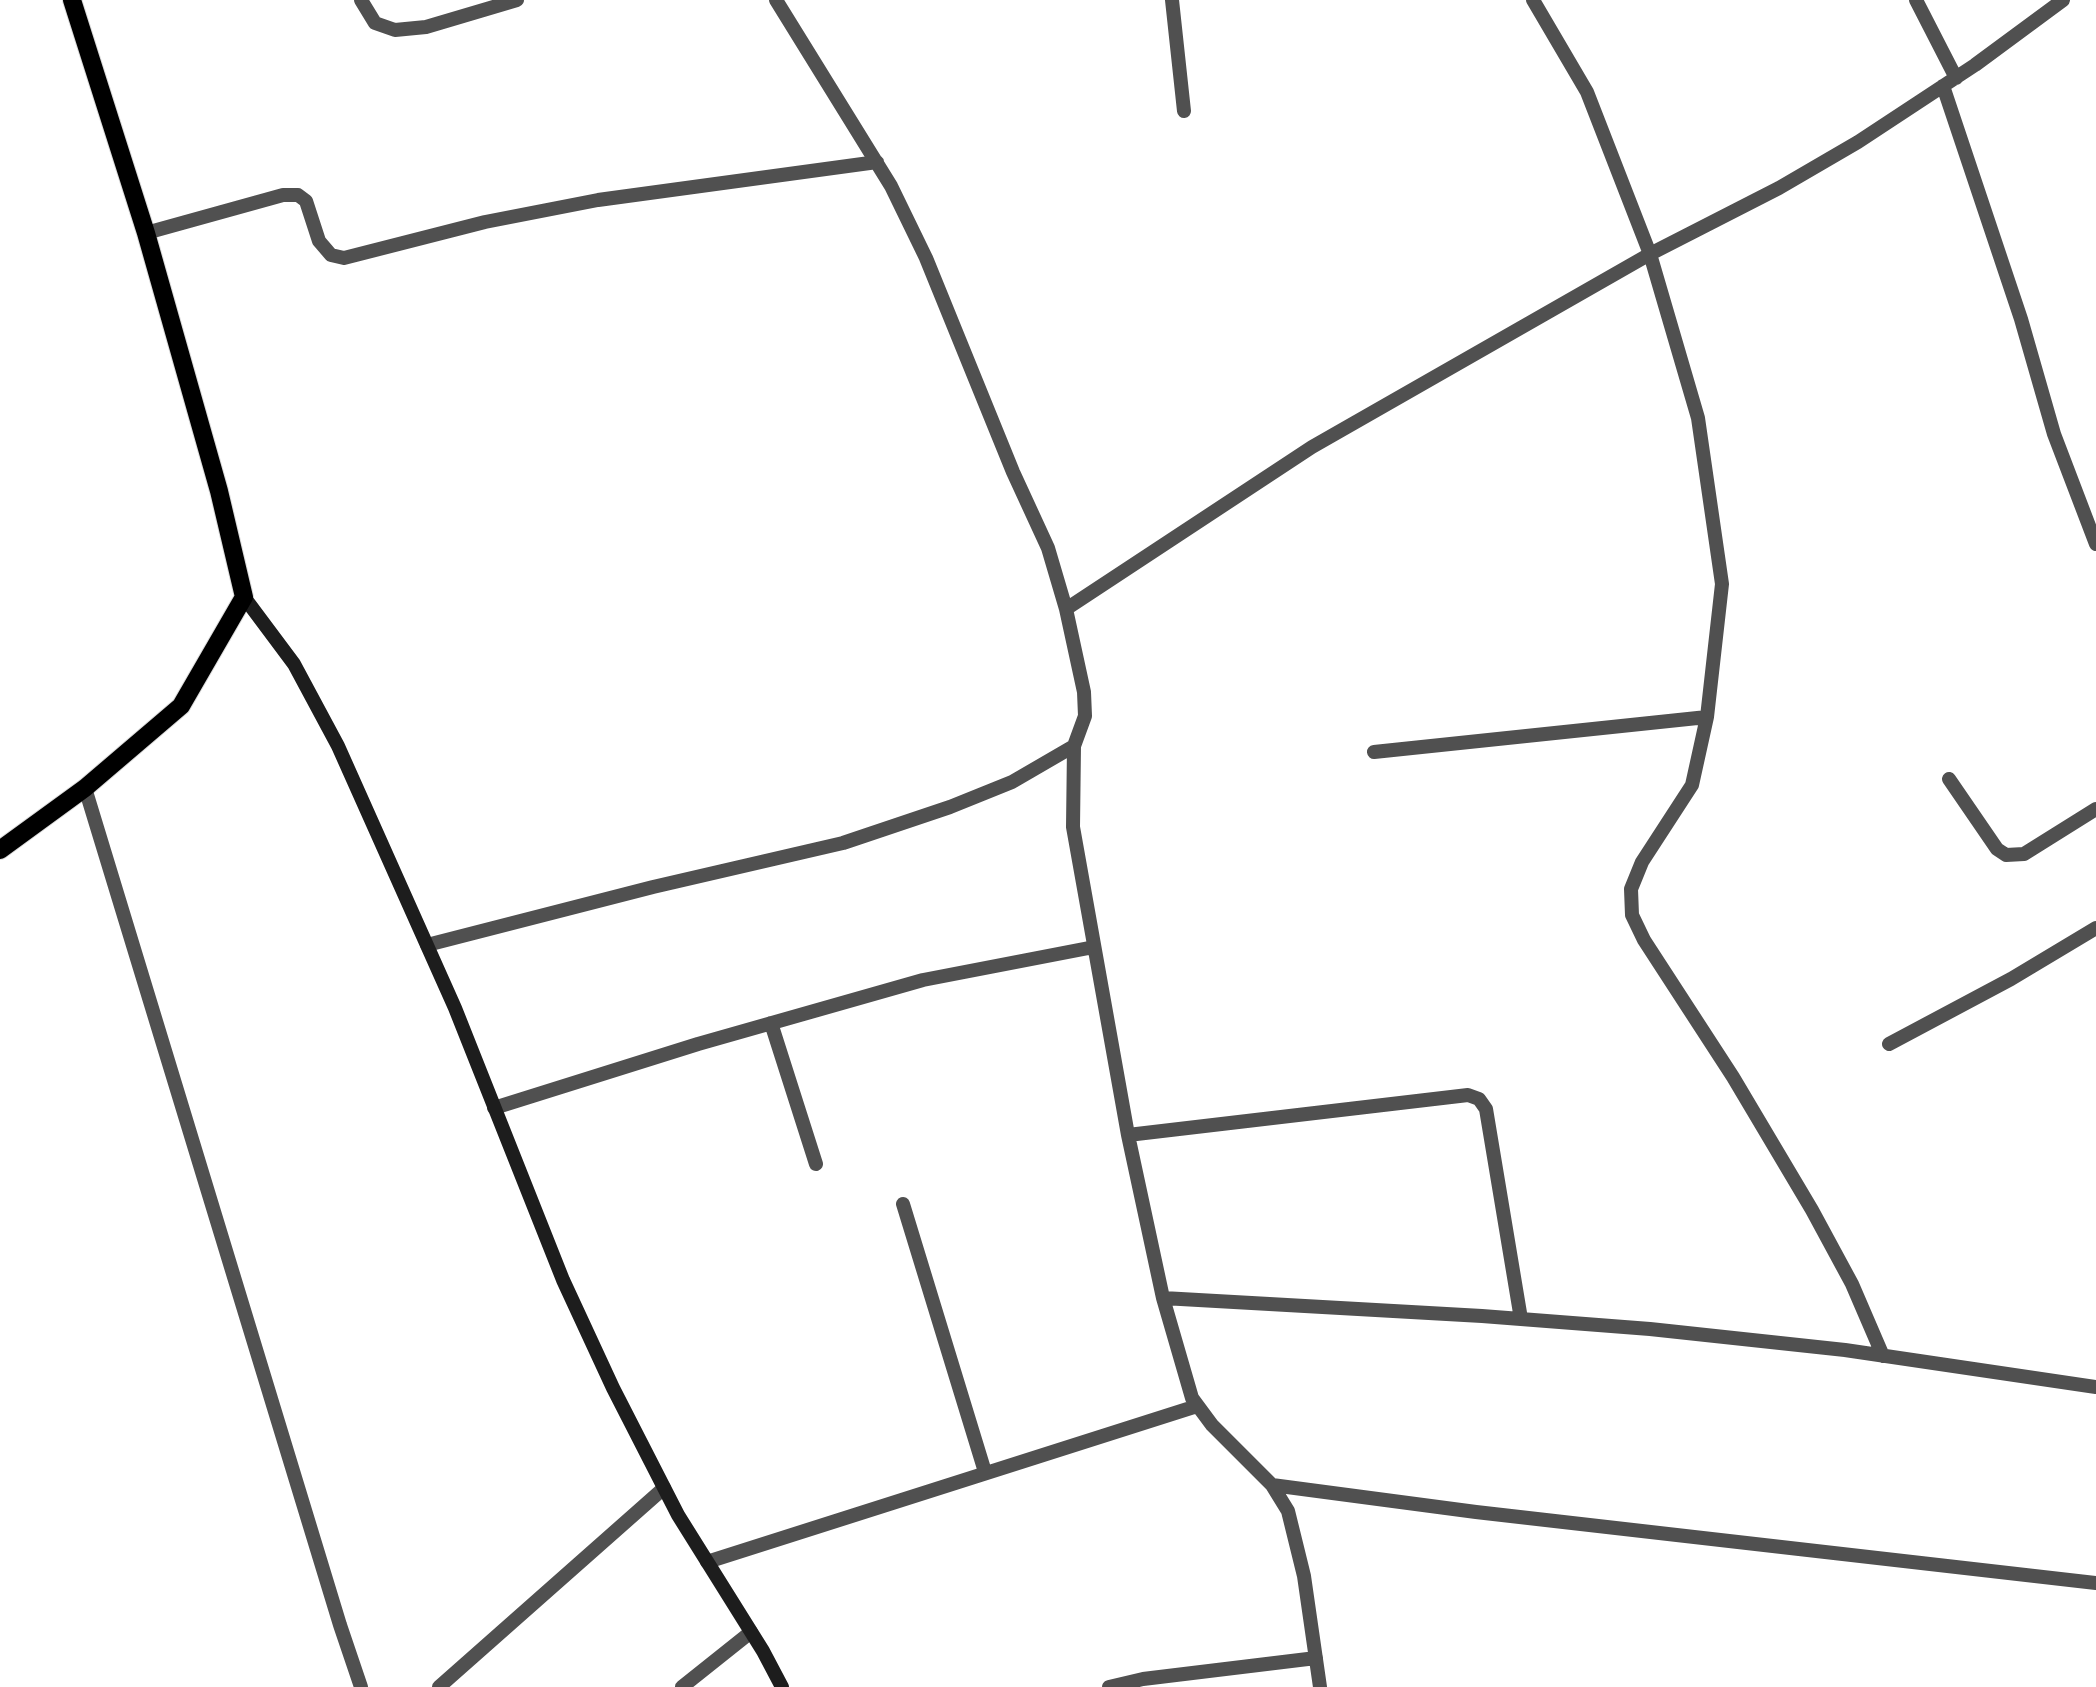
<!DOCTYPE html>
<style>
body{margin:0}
canvas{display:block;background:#fff}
</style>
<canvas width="2096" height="1687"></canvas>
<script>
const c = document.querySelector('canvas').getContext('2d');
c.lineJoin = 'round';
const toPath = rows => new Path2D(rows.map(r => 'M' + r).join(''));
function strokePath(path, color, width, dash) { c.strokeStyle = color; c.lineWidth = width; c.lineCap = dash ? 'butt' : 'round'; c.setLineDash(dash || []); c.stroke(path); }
const primary = toPath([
 [0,850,85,788,181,706,244,597,219,491,146,233,72,0]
]);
strokePath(primary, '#dbdbdb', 20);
strokePath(toPath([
 [361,0,375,23,395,30,426,27,517,0],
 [776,0,891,186,926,258,1013,472,1048,548,1066,609,1084,692,1085,716,1074,746,1073,827,1128,1135,1163,1298,1192,1398,1212,1425,1272,1485,1288,1511,1304,1576,1320,1687],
 [1172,0,1184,111],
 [1533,0,1587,92,1650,254,1698,418,1722,584,1707,717,1692,785,1642,862,1631,889,1632,915,1644,940,1733,1077,1812,1210,1852,1284,1883,1356],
 [1916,0,1956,78],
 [1943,86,2021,319,2054,434,2096,544],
 [146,233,283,195,298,195,306,201,319,241,331,255,344,258,485,222,598,200,877,162],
 [1066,609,1312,447,1650,254,1779,188,1858,142,1975,65,2063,0],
 [1374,752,1707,717],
 [1949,779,1997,849,2006,855,2024,854,2096,809],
 [85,788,340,1625,361,1687],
 [427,945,653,887,843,843,950,807,1012,782,1074,746],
 [771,1023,816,1164],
 [1889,1044,2011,979,2096,928],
 [494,1108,698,1044,923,980,1094,947],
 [1128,1135,1468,1095,1479,1099,1486,1109,1521,1319],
 [903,1204,985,1472],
 [1163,1298,1482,1316,1650,1329,1845,1350,2096,1387],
 [1272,1485,1476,1512,2096,1583],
 [707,1562,1197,1406],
 [439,1687,664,1488],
 [682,1687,751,1632],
 [1109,1687,1143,1679,1316,1658]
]), '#505050', 14);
strokePath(toPath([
 [244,597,294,664,338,746,455,1008,563,1280,613,1388,678,1515,763,1651,782,1687]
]), '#1d1d1d', 14);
strokePath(primary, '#000', 18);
</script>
